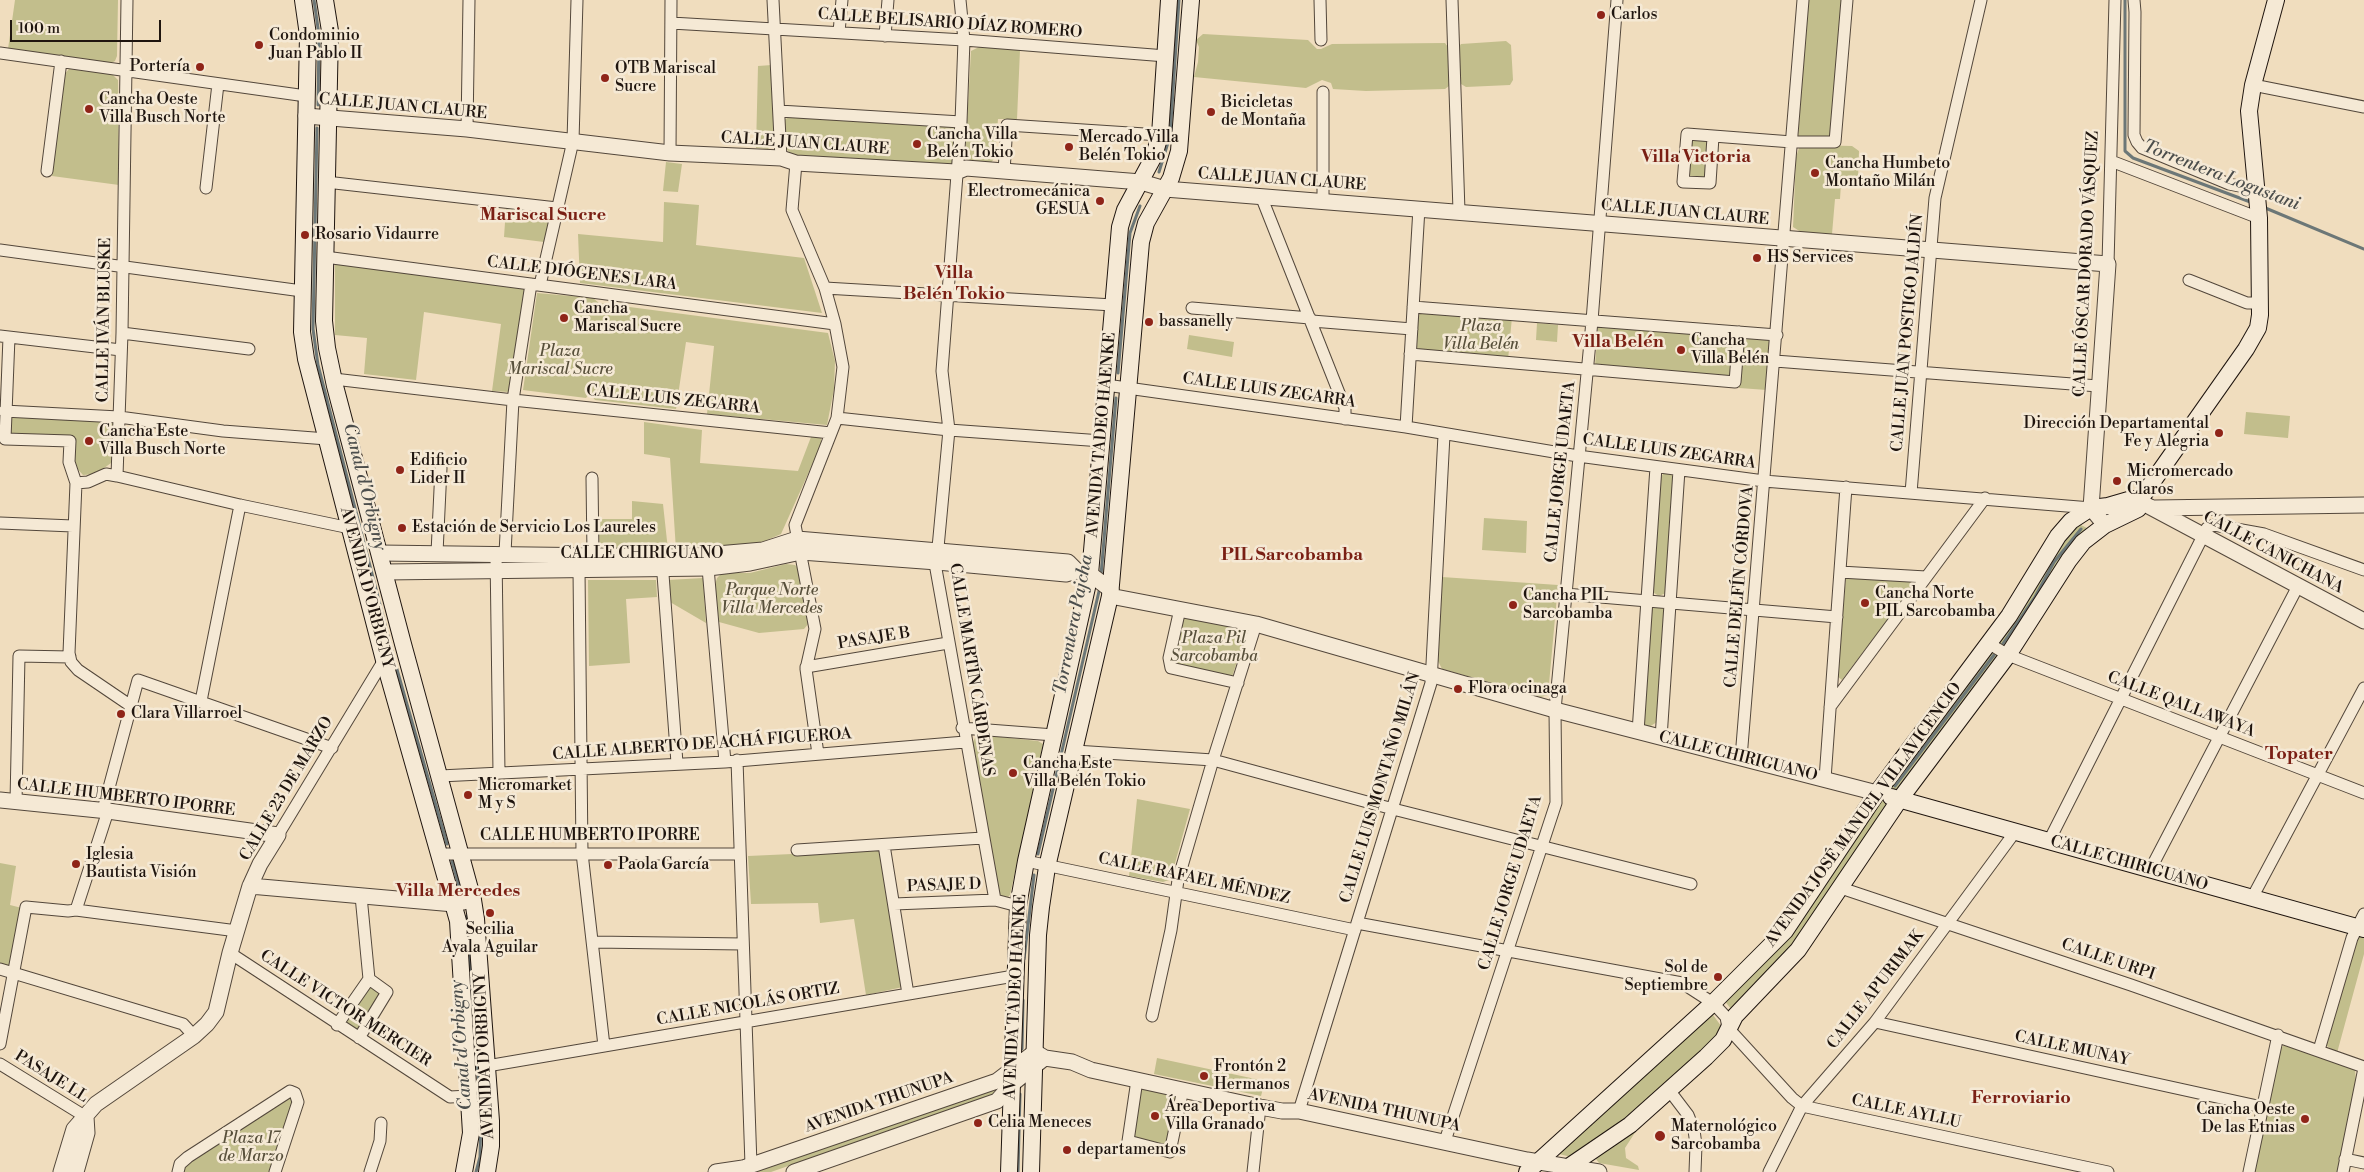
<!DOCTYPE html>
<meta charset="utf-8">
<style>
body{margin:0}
#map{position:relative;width:2364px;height:1172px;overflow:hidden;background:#f0ddbe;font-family:"Libre Bodoni",serif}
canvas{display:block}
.scale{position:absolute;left:10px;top:20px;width:151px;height:22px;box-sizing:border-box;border:2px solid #1f150f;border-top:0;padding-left:6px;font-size:15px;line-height:18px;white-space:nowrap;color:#1f150f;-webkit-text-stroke:4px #f5e9d5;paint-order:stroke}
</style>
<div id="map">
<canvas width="2364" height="1172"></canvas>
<div class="scale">100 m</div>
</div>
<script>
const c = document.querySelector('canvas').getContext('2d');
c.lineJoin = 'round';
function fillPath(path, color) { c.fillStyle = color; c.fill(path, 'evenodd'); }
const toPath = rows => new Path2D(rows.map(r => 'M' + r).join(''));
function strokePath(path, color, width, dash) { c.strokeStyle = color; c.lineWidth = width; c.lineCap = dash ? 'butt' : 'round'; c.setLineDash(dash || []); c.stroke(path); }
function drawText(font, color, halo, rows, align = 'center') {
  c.font = font + ' "Libre Bodoni",serif'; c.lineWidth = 5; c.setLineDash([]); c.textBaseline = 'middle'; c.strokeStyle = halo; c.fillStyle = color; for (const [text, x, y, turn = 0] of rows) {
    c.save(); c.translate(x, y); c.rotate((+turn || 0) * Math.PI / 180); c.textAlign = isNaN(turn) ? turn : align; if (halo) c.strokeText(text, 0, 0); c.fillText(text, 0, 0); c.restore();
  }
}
fillPath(toPath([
 [15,0,118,0,117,56,115,61,111,63,8,49],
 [1808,0,1844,0,1830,138,1798,138],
 [1203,34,1308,40,1317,49,1321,49,1332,44,1445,43,1448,47,1449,86,1445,89,1366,91,1333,89,1331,83,1322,80,1306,88,1194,77,1198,62,1199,47,1196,40],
 [1506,41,1511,45,1513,80,1510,85,1466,87,1461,84,1458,48,1461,44],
 [979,47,1020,50,1017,119,998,119,995,157,991,163,968,161,965,158,971,51],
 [772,65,775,140,768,149,756,148,758,66],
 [69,69,112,74,118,80,119,185,52,176,61,84,63,76],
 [791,116,954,127,956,129,952,163,951,167,791,155,786,148,784,120],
 [1690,139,1707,140,1708,142,1707,173,1705,178,1692,179,1688,176],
 [1803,145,1852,146,1859,151,1858,179,1853,184,1841,183,1840,199,1835,199,1832,234,1801,232,1793,227,1796,157,1799,148],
 [666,162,682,164,678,192,663,191],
 [664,202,699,205,696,245,804,258,822,313,580,283,578,234,663,242],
 [506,208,552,214,544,242,504,237],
 [335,264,525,289,509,392,492,391,501,324,424,312,416,380,364,374,367,338,335,335],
 [537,293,593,298,599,303,828,333,835,361,834,389,827,425,707,414,714,346,686,342,676,409,595,400,590,393,586,398,523,390],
 [1420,313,1512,317,1508,360,1417,350,1418,318],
 [1537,323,1558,325,1557,342,1536,340],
 [1598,326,1733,336,1731,376,1595,366],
 [1189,335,1234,342,1232,357,1187,349],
 [1743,337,1770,340,1767,390,1739,388],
 [2246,412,2290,416,2288,438,2244,434],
 [11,416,114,419,111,463,96,474,83,475,73,464,74,437,13,435,9,432],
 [644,422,702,430,700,463,798,471,811,437,821,438,821,445,781,534,765,541,744,546,676,550,670,458,644,454],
 [1665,471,1673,472,1666,593,1659,596,1654,593,1653,587,1661,477],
 [632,501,663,504,668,550,600,549,598,519,632,519],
 [1484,518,1527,521,1526,553,1482,550],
 [2079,524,2089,529,2003,649,1996,643,2049,556],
 [786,564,795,565,800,570,809,623,804,629,759,633,719,622,715,585,717,578,722,573,750,573],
 [1442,577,1558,585,1548,695,1541,697,1442,669,1438,661],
 [1846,577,1910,581,1914,585,1842,680,1837,676],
 [703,578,706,623,670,602,668,580],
 [588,580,656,580,657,597,626,599,630,663,589,666],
 [1654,606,1662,606,1665,609,1657,722,1649,727,1643,724,1651,610],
 [1183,618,1245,629,1246,633,1232,677,1173,663],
 [1990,650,2001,655,1902,789,1893,791,1889,786],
 [981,735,1038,741,1043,744,1010,895,1008,897,998,895,972,744,976,736],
 [1137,799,1190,809,1172,874,1169,880,1163,882,1129,876],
 [1878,800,1891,803,1791,951,1731,1009,1724,1000],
 [880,850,903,987,866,995,854,919,820,923,818,903,751,904,748,856],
 [0,863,16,866,10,905,22,908,10,965,7,967,0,965],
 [2364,933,2364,954,2337,1053,2327,1046,2327,1040,2355,939],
 [370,984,382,993,360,1029,356,1029,347,1023,346,1019],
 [1711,1012,1721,1026,1713,1043,1629,1117,1571,1157,1559,1154],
 [2285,1044,2351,1067,2355,1070,2356,1082,2338,1172,2254,1172,2280,1049],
 [1157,1058,1265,1081,1261,1096,1154,1074],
 [1141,1087,1180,1095,1170,1145,1131,1137],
 [994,1090,995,1094,771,1172,751,1172],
 [289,1096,293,1102,271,1172,181,1172,183,1166],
 [1635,1125,1636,1131,1625,1148,1626,1158,1638,1166,1639,1170,1599,1163,1596,1159,1597,1153]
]), '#c2be8c');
strokePath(toPath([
 [314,0,319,35,318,105],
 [2125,0,2125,151,2133,158,2253,203],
 [317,128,313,329,318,365,394,659,447,844],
 [1159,172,1170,136,1179,0],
 [2263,207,2364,249],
 [1118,373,1130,233,1140,206],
 [1101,575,1116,398],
 [2002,645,2035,597,2054,562,2081,529],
 [1895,786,1994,655],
 [1038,854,1100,587],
 [452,861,462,896],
 [467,916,481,1115,480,1157,476,1172],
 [1024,959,1034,875],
 [1022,1049,1023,1000],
 [1018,1172,1020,1094]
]), '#6c7777', 3);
const minor = toPath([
 [773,0,781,158],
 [960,0,964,40,961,122,942,371,949,430,936,569,995,900,1018,906],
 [1320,0,1321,40],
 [1452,0,1459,211],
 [2134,0,2135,12,2134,135,2137,142,2142,148,2229,184,2244,187,2256,184],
 [671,23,964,40,1166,56],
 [839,32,842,0],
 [885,36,888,0],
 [0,53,306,96],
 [2253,85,2364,107],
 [1323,92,1323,200],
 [779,111,961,122],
 [467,129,469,0],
 [1713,137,1710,183,1683,182,1687,134,1792,142,1835,142,1847,0],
 [670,153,671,0],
 [2111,161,2259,218],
 [796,163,792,210,825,288,835,324,843,367,837,418,795,525,815,629,806,669,818,754],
 [47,171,61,61],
 [1004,171,1007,125,1160,135],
 [326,182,557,208],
 [206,188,218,84],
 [1261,196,1345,408,1345,419],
 [0,250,302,291],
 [325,257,835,324],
 [2108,264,2115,0],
 [2189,280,2247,303,2260,303],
 [540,285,573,141,577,0],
 [825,288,1113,305],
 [1413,307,1777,335],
 [1192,308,1310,318],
 [1312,321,1412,329],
 [122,333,249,349],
 [0,336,121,350],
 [9,337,5,439,70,441,69,462,76,483],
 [1410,354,1735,382,1739,332],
 [1775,361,2098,386],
 [334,379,513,400,831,433],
 [1106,385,1406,427,1578,456,1764,481,2091,508],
 [4,411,119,417,223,431,327,439],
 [837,418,949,430,1102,441],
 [1406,427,1419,208],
 [117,476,122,333,127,0],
 [592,478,593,555],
 [1911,493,1935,198,1981,0],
 [0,523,73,526],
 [437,553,441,468],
 [505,553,513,400,531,284],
 [496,554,499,773],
 [662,561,677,763],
 [708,568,725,762],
 [579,570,582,853,604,1046],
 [1840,572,1926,577],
 [1565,594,1837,617],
 [1180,609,1169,658,1171,668,1238,683],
 [1988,643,2008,655,2364,793],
 [806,667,948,643],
 [201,701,240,505],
 [131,706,78,670,71,662,69,653,76,483,88,482,106,474,117,476,240,505,350,528],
 [1830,707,1985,498],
 [962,728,1054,735],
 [1638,732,1656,467],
 [1661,738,1679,470],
 [1075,751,1213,760,1393,809,1691,884],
 [1741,758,1803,0],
 [737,760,751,1165],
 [440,776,725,762,965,742],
 [1825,779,1846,487],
 [16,802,19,656,70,657],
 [103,810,138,680,332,748],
 [278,835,384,660],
 [2049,841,2207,528,2214,525,2264,534,2364,570],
 [884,845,908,994],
 [797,850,983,838],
 [441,854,739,854],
 [1026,861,1355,930],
 [2150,870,2298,586],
 [1841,888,2131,985,2364,1067],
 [2252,898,2364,688],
 [894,904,995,900],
 [76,910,108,811],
 [1357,923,1682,983,1713,1003,1726,1017,1728,1028,1792,1098,1802,1106,2108,1172],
 [593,942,743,944],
 [230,953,450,1097,469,1096],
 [0,969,183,1024,194,1036],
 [1152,1016,1171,930,1178,880,1213,760,1256,624],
 [1875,1022,2262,1107],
 [337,1025,369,979,361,896],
 [359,1038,387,992,369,979],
 [0,1044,26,907,68,911,76,910,237,931],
 [2319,1050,2352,938,2364,914],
 [0,1064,86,1117],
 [487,1066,1014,976],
 [1137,1080,1128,1141,1170,1152,1183,1089],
 [1669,1090,1688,1115,1694,1130,1696,1145,1695,1172],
 [1299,1111,1431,683,1444,435],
 [1445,1141,1556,803,1555,710,1592,321,1617,0],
 [2345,1159,2364,1163],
 [178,1172,180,1164,188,1157,290,1091,295,1093,298,1102,275,1172],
 [370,1172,380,1141,381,1123],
 [1253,1172,1260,1107],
 [1769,1172,1802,1106,1875,1022,2015,832],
 [2249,1172,2278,1035],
 [2343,1172,2364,1068]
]);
const tertiary = toPath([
 [306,116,467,129,670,153,781,158,796,163,956,172,966,168,1141,182,1165,189,2108,264,2091,508,2105,525],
 [2139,501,2364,621],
 [2154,508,2364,505],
 [380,553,683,557,763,550,797,539,1068,562,1077,571],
 [385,572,708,568,750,563,801,552,937,562,1066,574,1077,571,1090,574,1111,590],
 [1110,596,1256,624,1555,710,1877,793],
 [0,800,108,811,278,835,260,864,250,886,230,953,216,1012,207,1024,194,1036,96,1104,74,1129,61,1172],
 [250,886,454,904,473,900],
 [76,1172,87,1133,86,1117],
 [716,1172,743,1168,997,1081,1035,1052,1045,1058,1072,1062,1091,1070,1260,1107,1282,1111,1299,1111,1527,1160,1599,1172],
 [794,1172,997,1101,1012,1084,1042,1060]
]);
const secondary = toPath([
 [303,0,308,35,302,332,306,359,384,660,458,921,471,1133,464,1172],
 [325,0,330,31,324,321,327,348,335,386,403,644,473,900,476,919,491,1121,491,1146,487,1172],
 [1891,797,2364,929],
 [1009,1172,1018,906,1026,861,1090,574,1120,227,1125,210,1154,156,1160,135,1169,0],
 [1031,1172,1038,935,1041,907,1047,867,1110,596,1141,242,1146,223,1171,178,1179,151,1191,0],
 [1527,1172,1713,1003,1785,931,1877,793,2009,616,2058,536,2071,521,2091,508,2108,506,2132,499,2139,501],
 [1561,1172,1630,1125,1706,1057,1723,1040,1735,1016,1798,950,1900,799,2008,655,2069,560,2083,542,2105,525,2138,509,2139,501,2246,349,2258,328,2260,315,2259,218,2249,111,2253,85,2276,0]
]);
strokePath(minor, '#53473b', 13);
strokePath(tertiary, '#53473b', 17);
strokePath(secondary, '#1f150f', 18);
strokePath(minor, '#f5e9d5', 11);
strokePath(tertiary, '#f5e9d5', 15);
strokePath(secondary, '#f5e9d5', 16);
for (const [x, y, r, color] of [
 [1601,15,5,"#8f2418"],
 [259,45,5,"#8f2418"],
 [200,67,5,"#8f2418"],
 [605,78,5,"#8f2418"],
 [89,109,5,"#8f2418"],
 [1211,112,5,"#8f2418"],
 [917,144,5,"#8f2418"],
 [1069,147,5,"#8f2418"],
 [1815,173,5,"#8f2418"],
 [1100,201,5,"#8f2418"],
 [305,235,5,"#8f2418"],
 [1757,258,5,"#8f2418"],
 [564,318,5,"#8f2418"],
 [1149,322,5,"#8f2418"],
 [1681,350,5,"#8f2418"],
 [2219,433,5,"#8f2418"],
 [89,441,5,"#8f2418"],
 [400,470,5,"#8f2418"],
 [2117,481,5,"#8f2418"],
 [402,528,5,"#8f2418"],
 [1865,603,5,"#8f2418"],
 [1513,605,5,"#8f2418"],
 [1458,689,5,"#8f2418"],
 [121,714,5,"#8f2418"],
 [1013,773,5,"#8f2418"],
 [468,795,5,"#8f2418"],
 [76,864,5,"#8f2418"],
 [608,865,5,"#8f2418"],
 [490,913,5,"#8f2418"],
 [1718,977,5,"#8f2418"],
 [1204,1076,5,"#8f2418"],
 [1155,1116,5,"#8f2418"],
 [2305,1119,5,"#8f2418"],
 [978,1123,5,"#8f2418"],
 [1660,1136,6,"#8f2418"],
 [1067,1150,5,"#8f2418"]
]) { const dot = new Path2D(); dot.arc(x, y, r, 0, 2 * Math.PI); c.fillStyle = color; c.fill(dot); strokePath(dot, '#f5e9d5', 2); }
drawText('16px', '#1f150f', '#f5e9d5', [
 ["Carlos",1611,15],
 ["Condominio",269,36],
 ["Juan Pablo II",269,54],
 ["Portería",190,67,"right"],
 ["OTB Mariscal",615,69],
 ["Sucre",615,87],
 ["Cancha Oeste",99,100],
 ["Villa Busch Norte",99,118],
 ["Bicicletas",1221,103],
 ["de Montaña",1221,121],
 ["Cancha Villa",927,135],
 ["Belén Tokio",927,153],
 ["Mercado Villa",1079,138],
 ["Belén Tokio",1079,156],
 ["Cancha Humbeto",1825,164],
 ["Montaño Milán",1825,182],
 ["Electromecánica",1090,192,"right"],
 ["GESUA",1090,210,"right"],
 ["Rosario Vidaurre",315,235],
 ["HS Services",1767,258],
 ["Cancha",574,309],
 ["Mariscal Sucre",574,327],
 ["bassanelly",1159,322],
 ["Cancha",1691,341],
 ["Villa Belén",1691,359],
 ["Dirección Departamental",2209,424,"right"],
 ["Fe y Alegria",2209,442,"right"],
 ["Cancha Este",99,432],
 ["Villa Busch Norte",99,450],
 ["Edificio",410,461],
 ["Lider II",410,479],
 ["Micromercado",2127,472],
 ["Claros",2127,490],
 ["Estación de Servicio Los Laureles",412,528],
 ["Cancha Norte",1875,594],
 ["PIL Sarcobamba",1875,612],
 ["Cancha PIL",1523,596],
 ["Sarcobamba",1523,614],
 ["Flora ocinaga",1468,689],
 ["Clara Villarroel",131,714],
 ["Cancha Este",1023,764],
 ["Villa Belén Tokio",1023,782],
 ["Micromarket",478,786],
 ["M y S",478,804],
 ["Iglesia",86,855],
 ["Bautista Visión",86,873],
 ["Paola García",618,865],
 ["Secilia",490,930,"center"],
 ["Ayala Aguilar",490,948,"center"],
 ["Sol de",1708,968,"right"],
 ["Septiembre",1708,986,"right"],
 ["Frontón 2",1214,1067],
 ["Hermanos",1214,1085],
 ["Área Deportiva",1165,1107],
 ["Villa Granado",1165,1125],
 ["Cancha Oeste",2295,1110,"right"],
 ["De las Etnias",2295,1128,"right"],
 ["Celia Meneces",988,1123],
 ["Maternológico",1671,1127],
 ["Sarcobamba",1671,1145],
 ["departamentos",1077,1150]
], 'left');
drawText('16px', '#1f150f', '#f5e9d5', [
 ["CALLE BELISARIO DÍAZ ROMERO",950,24,4],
 ["CALLE JUAN CLAURE",403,107,5],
 ["CALLE JUAN CLAURE",805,144,4],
 ["CALLE JUAN CLAURE",1282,180,4],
 ["CALLE JUAN CLAURE",1685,213,5],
 ["CALLE ÓSCAR DORADO VÁSQUEZ",2087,264,-87],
 ["CALLE DIÓGENES LARA",582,274,7],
 ["CALLE IVÁN BLUSKE",105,320,-89],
 ["CALLE JUAN POSTIGO JALDÍN",1908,333,-85],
 ["CALLE LUIS ZEGARRA",1269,391,8],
 ["CALLE LUIS ZEGARRA",673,400,6],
 ["AVENIDA TADEO HAENKE",1102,435,-85],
 ["CALLE LUIS ZEGARRA",1669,452,8],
 ["CALLE JORGE UDAETA",1561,472,-84],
 ["CALLE CANICHANA",2273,553,28],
 ["CALLE CHIRIGUANO",642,554],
 ["CALLE DELFÍN CÓRDOVA",1740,587,-85],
 ["AVENIDA D'ORBIGNY",366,588,75],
 ["PASAJE B",874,639,-9],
 ["CALLE MARTÍN CÁRDENAS",971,670,81],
 ["CALLE QALLAWAYA",2181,705,21],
 ["CALLE ALBERTO DE ACHÁ FIGUEROA",702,745,-4],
 ["CALLE CHIRIGUANO",1738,757,14],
 ["CALLE LUIS MONTAÑO MILÁN",1381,788,-73],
 ["CALLE 23 DE MARZO",287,789,-59],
 ["CALLE HUMBERTO IPORRE",126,798,7],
 ["AVENIDA JOSÉ MANUEL VILLAVICENCIO",1864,815,-54],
 ["CALLE HUMBERTO IPORRE",590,836],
 ["CALLE CHIRIGUANO",2129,864,16],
 ["CALLE RAFAEL MÉNDEZ",1194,879,12],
 ["CALLE JORGE UDAETA",1511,883,-73],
 ["PASAJE D",944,886,-2],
 ["CALLE URPI",2108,960,19],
 ["CALLE APURIMAK",1876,990,-52],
 ["AVENIDA TADEO HAENKE",1016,997,-87],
 ["CALLE NICOLÁS ORTIZ",748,1005,-10],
 ["CALLE VICTOR MERCIER",345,1009,33],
 ["CALLE MUNAY",2072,1049,12],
 ["AVENIDA D'ORBIGNY",485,1056,-93],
 ["PASAJE LL",51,1077,32],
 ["AVENIDA THUNUPA",879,1103,-19],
 ["AVENIDA THUNUPA",1384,1111,12],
 ["CALLE AYLLU",1906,1112,12]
]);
drawText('italic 16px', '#58503b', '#f5e9d5', [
 ["Plaza",1481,327],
 ["Villa Belén",1481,345],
 ["Plaza",560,352],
 ["Mariscal Sucre",560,370],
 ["Parque Norte",772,591],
 ["Villa Mercedes",772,609],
 ["Plaza Pil",1214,639],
 ["Sarcobamba",1214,657],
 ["Plaza 17",251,1139],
 ["de Marzo",251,1157]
]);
drawText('bold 18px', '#7a1f14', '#f5e9d5', [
 ["Villa Victoria",1696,158],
 ["Mariscal Sucre",543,216],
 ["Villa",954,274],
 ["Belén Tokio",954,295],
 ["Villa Belén",1618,343],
 ["PIL Sarcobamba",1292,556],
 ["Topater",2299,755],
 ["Villa Mercedes",458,892],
 ["Ferroviario",2021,1099]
]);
drawText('italic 18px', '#4c4e4c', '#f5e9d5', [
 ["Torrentera Logustani",2221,176,21],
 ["Canal d'Orbigny",364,487,76],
 ["Torrentera Pajcha",1074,625,-79],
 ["Canal d'Orbigny",462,1045,-94]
]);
</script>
